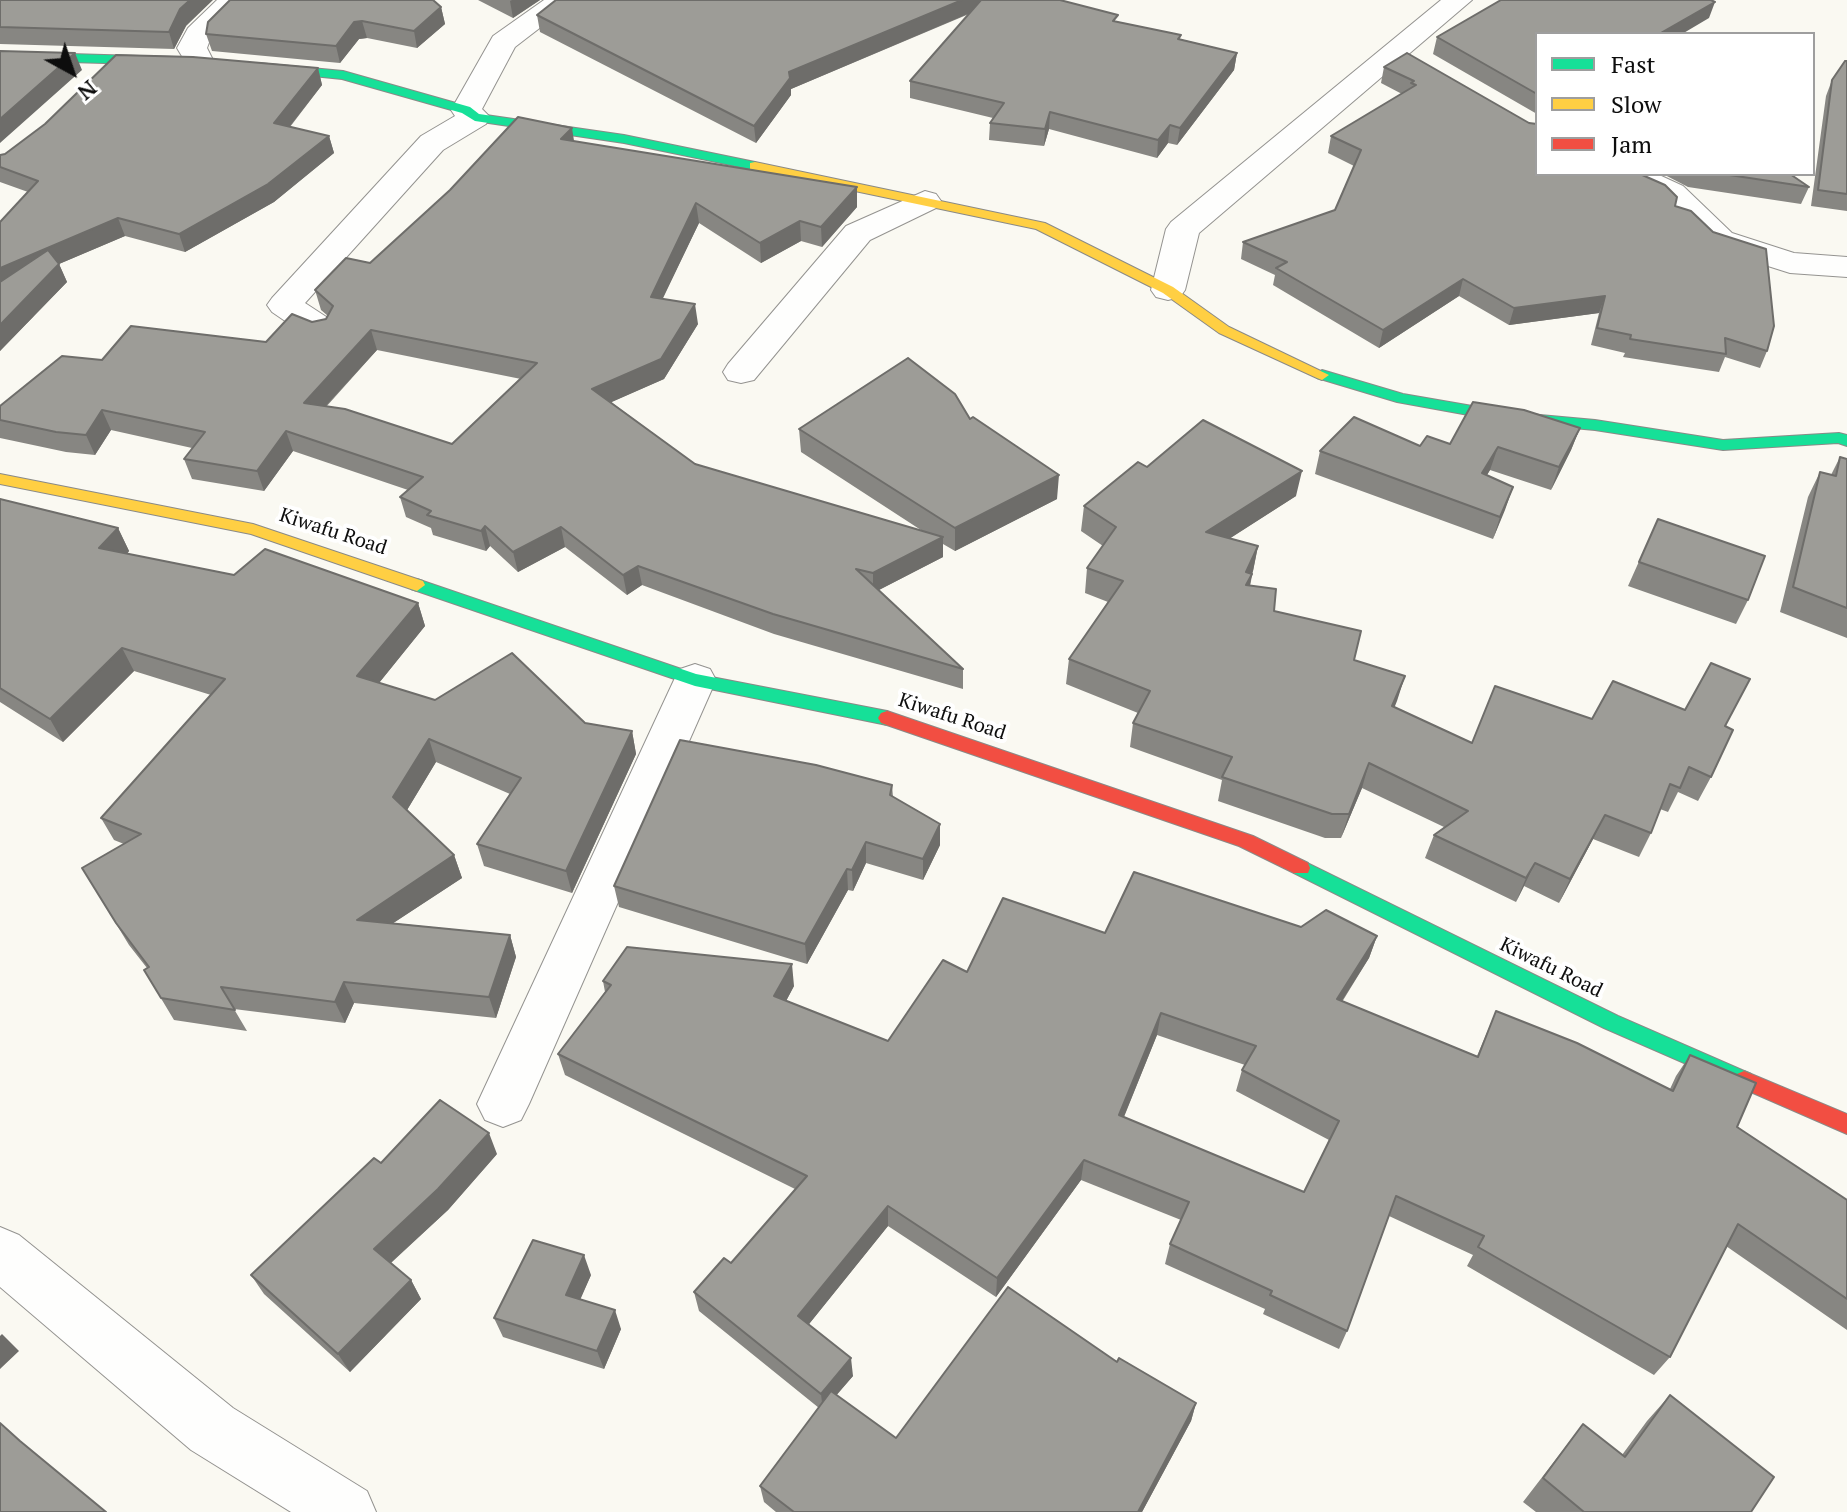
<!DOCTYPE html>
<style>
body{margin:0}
#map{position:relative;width:1847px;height:1512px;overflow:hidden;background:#faf9f2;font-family:"PT Serif",serif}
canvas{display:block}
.legend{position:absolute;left:1535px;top:32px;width:280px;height:144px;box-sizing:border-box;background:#fff;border:2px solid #9e9e9e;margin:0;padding:10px 14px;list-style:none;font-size:24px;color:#0d0d0d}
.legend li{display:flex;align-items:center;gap:16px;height:40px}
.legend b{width:40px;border:2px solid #9e9e9e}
.north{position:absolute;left:32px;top:32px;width:80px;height:80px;-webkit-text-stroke:6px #fff;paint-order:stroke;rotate:140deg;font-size:22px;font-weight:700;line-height:32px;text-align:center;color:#0d0d0d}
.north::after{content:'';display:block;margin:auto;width:28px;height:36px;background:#0d0d0d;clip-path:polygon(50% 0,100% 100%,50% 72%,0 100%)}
</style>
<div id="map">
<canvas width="1847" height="1512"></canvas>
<ul class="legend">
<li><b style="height:10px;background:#16e098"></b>Fast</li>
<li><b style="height:10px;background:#ffcf43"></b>Slow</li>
<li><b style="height:10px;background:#f24e42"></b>Jam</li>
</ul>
<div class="north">N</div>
</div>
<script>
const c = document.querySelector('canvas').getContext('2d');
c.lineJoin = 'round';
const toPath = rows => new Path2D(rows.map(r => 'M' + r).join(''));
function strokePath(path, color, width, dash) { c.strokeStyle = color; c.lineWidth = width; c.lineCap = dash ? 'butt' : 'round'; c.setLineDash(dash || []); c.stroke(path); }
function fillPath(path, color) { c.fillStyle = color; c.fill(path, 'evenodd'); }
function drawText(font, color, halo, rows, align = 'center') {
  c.font = font + ' "PT Serif",serif'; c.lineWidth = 8; c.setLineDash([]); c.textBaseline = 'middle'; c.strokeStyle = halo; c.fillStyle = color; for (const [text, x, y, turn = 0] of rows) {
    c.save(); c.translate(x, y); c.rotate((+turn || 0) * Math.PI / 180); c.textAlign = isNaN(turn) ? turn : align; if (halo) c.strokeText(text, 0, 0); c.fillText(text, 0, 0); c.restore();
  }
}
const street = toPath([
 [217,0,247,0,211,37,207,48,214,62,209,68,199,71,189,68,177,48,188,28,217,0],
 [544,0,576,0,515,47,482,109,490,117,486,124,443,150,305,303,331,320,337,328,331,336,319,339,307,336,272,312,267,305,272,298,421,136,455,116,451,110,493,36,544,0],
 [1441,0,1472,0,1199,233,1185,290,1180,297,1168,300,1156,297,1151,290,1166,229,1171,222,1441,0],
 [1615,174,1657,174,1683,186,1732,233,1794,253,1847,257,1847,277,1790,273,1708,247,1661,200,1620,181,1615,174],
 [925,191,936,194,941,201,936,208,870,240,754,380,741,383,728,380,723,372,728,364,846,226,925,191],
 [695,664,710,669,716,680,529,1104,521,1120,503,1127,485,1120,477,1104,674,680,680,669,695,664],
 [0,1227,19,1235,233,1408,367,1491,376,1512,291,1512,191,1450,0,1287,0,1227]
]);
const fast = toPath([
 [0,52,174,57,180,61,174,65,0,60,0,52],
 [258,63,343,71,470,107,479,114,624,135,755,162,761,166,755,170,624,143,475,121,462,113,342,79,254,70,254,64,258,63],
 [1322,370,1403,394,1507,412,1595,420,1723,440,1839,433,1847,435,1847,446,1838,443,1723,450,1595,430,1507,422,1397,402,1317,378,1315,375,1322,370],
 [417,579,696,674,887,711,896,718,887,725,695,686,411,589,409,585,417,579],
 [1301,860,1618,1016,1751,1074,1754,1080,1751,1086,1744,1089,1737,1086,1604,1028,1294,873,1292,868,1294,863,1301,860]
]);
const slow = toPath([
 [755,162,1045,223,1173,287,1229,327,1329,375,1322,380,1317,378,1219,333,1163,293,1036,229,750,169,750,163,755,162],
 [0,474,253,524,423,581,425,585,417,591,411,589,251,534,0,484,0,474]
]);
const jam = toPath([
 [887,711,1253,836,1308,863,1310,868,1308,873,1294,873,1239,846,881,723,878,718,881,713,887,711],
 [1744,1071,1847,1114,1847,1134,1737,1086,1734,1080,1737,1074,1744,1071]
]);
strokePath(street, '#949390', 2);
strokePath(fast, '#8a8a87', 2);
strokePath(slow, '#8a8a87', 2);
strokePath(jam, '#8a8a87', 2);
fillPath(street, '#fefefd');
fillPath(fast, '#16e098');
fillPath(slow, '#ffcf43');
fillPath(jam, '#f24e42');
fillPath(toPath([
 [0,0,186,26,174,49,0,44],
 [478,0,540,0,513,18],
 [1060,0,1117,22,1181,35,1180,39,1237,53,1234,70,1177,145,1168,143,1157,158,1049,129,1044,146,989,140,990,123,993,118,910,98,910,81,969,14,791,89,791,95,756,143,540,32,537,15],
 [441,7,445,24,417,48,367,38,359,39,340,63,212,51,206,34],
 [1709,18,1537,34,1537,114,1433,54,1437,37],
 [1847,61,1847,211,1811,206,1826,96,1832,80],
 [1384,67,1675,206,1767,351,1760,368,1725,357,1719,372,1623,357,1625,353,1591,345,1599,313,1509,325,1459,296,1379,348,1273,285,1275,275,1241,259,1243,242,1335,210,1354,166,1328,153,1331,136,1402,94,1381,83],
 [318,68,322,85,290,127,329,136,334,153,274,202,185,252,125,236,59,264,67,282,0,351,0,222,28,192,0,182,0,155],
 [574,141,857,187,857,207,822,247,801,241,761,263,699,223,662,299,698,324,664,379,611,402,695,464,924,532,801,452,799,429,970,419,1057,499,955,551,943,544,943,557,879,590,963,669,963,689,774,634,642,585,627,595,565,547,518,572,490,546,486,551,433,535,431,528,406,517,400,497,408,490,293,451,264,491,192,479,184,459,192,448,111,430,95,455,66,452,0,438,0,406,102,360,266,342,312,322,326,319,328,316,321,310,315,290,370,263],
 [377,350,521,379,452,444,326,407],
 [1663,174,1790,174,1809,187,1801,204,1688,187],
 [1580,428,1571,450,1551,490,1490,470,1487,475,1513,487,1493,539,1315,474,1320,451,1450,444],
 [1840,457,1847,459,1847,638,1780,612,1808,497,1820,472,1831,475],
 [1147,467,1296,496,1230,538,1258,546,1250,586,1274,611,1354,660,1405,676,1394,707,1472,743,1592,719,1725,726,1711,777,1698,801,1678,792,1668,812,1660,809,1651,833,1639,857,1593,839,1559,903,1524,886,1516,902,1425,858,1434,835,1444,827,1362,788,1341,838,1325,838,1218,801,1222,780,1130,747,1133,723,1138,713,1066,684,1069,659,1108,602,1085,593,1087,568,1103,546,1081,531,1084,506],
 [0,499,118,528,129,551,127,554,234,575,418,603,425,626,379,683,435,700,632,731,636,754,572,893,484,866,477,844,510,794,436,762,407,810,454,855,462,878,393,923,510,935,516,957,496,1018,354,1003,345,1023,234,1009,247,1031,174,1020,144,970,147,968,129,945,82,868,124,844,114,840,101,818,211,695,134,671,63,742,0,702],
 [1658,519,1748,600,1736,624,1628,586],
 [892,785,893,797,940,824,940,845,923,880,866,863,853,891,848,890,807,964,619,907,614,886],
 [1301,927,1377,936,1369,958,1342,1002,1477,1056,1496,1011,1670,1089,1676,1076,1690,1055,1737,1127,1847,1200,1847,1330,1726,1246,1670,1357,1654,1375,1467,1266,1473,1255,1389,1216,1347,1331,1339,1349,1263,1314,1265,1309,1165,1264,1170,1244,1181,1220,1081,1180,996,1297,888,1226,809,1324,853,1376,836,1395,896,1438,1117,1362,1196,1403,1191,1421,1142,1512,776,1512,764,1502,760,1486,819,1408,699,1311,694,1292,731,1263,795,1189,565,1075,558,1054,605,992,603,981,794,986,786,1001,888,1041,967,972,1105,933],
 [1157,1035,1245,1065,1242,1070,1236,1091,1329,1140,1304,1192,1124,1117],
 [497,1154,448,1210,391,1263,411,1280,421,1299,350,1372,264,1294,251,1275],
 [591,1275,580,1299,621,1329,604,1369,503,1337,494,1318],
 [1670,1395,1751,1512,1536,1512,1523,1502,1583,1424,1622,1455,1647,1421]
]), '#878682');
fillPath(toPath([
 [190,0,213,0,186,26,174,49,169,32,180,9],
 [512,0,540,0,513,18,510,1],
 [962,0,992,0,991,4,791,89,791,95,756,143,754,126,789,72],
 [1715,2,1709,18,1682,34,1659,34],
 [441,7,445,24,417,48,414,31],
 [362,21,367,38,359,39,340,63,336,46,354,22],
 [75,53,82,70,0,143,0,119],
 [1237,53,1234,70,1177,145,1180,128],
 [318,68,322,85,279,140,274,123],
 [1050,112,1049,129,1044,146,1045,129],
 [1170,125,1168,143,1157,158,1158,140],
 [572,128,575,147,561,139],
 [329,136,334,153,274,202,185,252,179,234],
 [857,187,857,207,822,247,821,227],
 [696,203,699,223,654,317,651,297],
 [118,218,125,236,0,289,0,268],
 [800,221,801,241,761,263,760,243],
 [59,264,67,282,0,351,0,325],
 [1463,279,1459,296,1379,348,1383,330],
 [1605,296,1599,313,1509,325,1514,308],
 [695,304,698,324,664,379,596,409,592,389],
 [371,330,377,350,310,423,304,403],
 [102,410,111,430,95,455,86,435],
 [1580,428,1571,450,1551,490,1559,467],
 [286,431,293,451,264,491,257,471],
 [1498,447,1490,470,1474,496,1482,473],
 [1302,471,1296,496,1201,557,1206,532],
 [1059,475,1057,499,955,551,955,528],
 [1513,487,1505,510,1493,539,1500,517],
 [485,526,490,546,486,551,481,531],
 [561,527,565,547,518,572,513,552],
 [118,528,129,551,111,572,99,548],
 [943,537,943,557,873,593,873,573],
 [1258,546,1253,571,1248,581,1252,574,1247,600,1246,572],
 [638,566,642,585,627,595,623,575],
 [418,603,425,626,366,699,357,676],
 [122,648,134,671,63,742,50,719],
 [1405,676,1397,701,1385,731,1392,706],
 [632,731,636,754,572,893,566,871],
 [429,739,436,762,401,820,393,797],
 [1369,763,1362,788,1341,838,1349,814],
 [1605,815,1593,839,1559,903,1570,879],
 [940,824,940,845,923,880,923,859],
 [866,842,866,863,853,891,852,870],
 [454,855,462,878,366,941,357,920],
 [1535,863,1524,886,1516,902,1526,878],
 [847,869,848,890,807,964,805,944],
 [510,935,516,957,496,1018,489,997],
 [1377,936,1369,958,1329,1021,1337,999],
 [792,964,794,986,777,1018,774,996],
 [344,982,354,1003,345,1023,335,1002],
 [1161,1013,1157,1035,1116,1136,1119,1115],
 [489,1133,497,1154,448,1210,385,1268,374,1249],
 [1084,1160,1081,1180,996,1297,997,1278],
 [888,1206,888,1226,801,1334,798,1316],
 [584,1255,591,1275,574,1314,566,1295],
 [411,1280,421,1299,350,1372,338,1354],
 [615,1310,621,1329,604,1369,597,1351],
 [2,1334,19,1351,0,1369,0,1336],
 [851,1358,853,1376,823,1411,821,1394],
 [1196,1403,1191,1421,1142,1512,1138,1512]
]), '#6e6d6a');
const building = toPath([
 [0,0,190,0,180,9,169,32,0,27,0,0],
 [230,0,433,0,441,7,414,31,362,21,354,22,336,46,206,34,208,22,230,0],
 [556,0,962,0,789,72,790,78,754,126,537,15,556,0],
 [981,0,1060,0,1118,15,1113,21,1181,35,1178,39,1237,53,1180,128,1170,125,1158,140,1050,112,1045,129,990,123,1004,103,910,81,981,0],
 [1501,0,1711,0,1715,2,1659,34,1537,34,1537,94,1437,37,1501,0],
 [0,51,75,53,0,119,0,51],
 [1407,53,1529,123,1537,124,1537,174,1640,174,1665,185,1677,197,1675,206,1691,211,1713,232,1766,249,1774,326,1767,351,1725,338,1726,354,1630,339,1631,335,1597,328,1605,296,1514,308,1463,279,1383,330,1276,268,1287,262,1243,242,1335,210,1361,150,1331,136,1416,85,1411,83,1414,81,1384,67,1407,53],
 [116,55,193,57,318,68,274,123,329,136,268,184,179,234,118,218,0,268,0,222,38,181,0,167,0,155,5,154,45,124,116,55],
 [1845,61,1847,61,1847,194,1818,190,1832,80,1845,61],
 [518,117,572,128,561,139,857,187,821,227,800,221,760,243,696,203,651,297,695,304,661,359,592,389,695,464,943,537,873,573,856,569,963,669,773,614,638,566,623,575,561,527,513,552,485,526,481,531,427,515,431,511,400,497,423,477,286,431,257,471,184,459,205,432,102,410,86,435,56,432,0,420,0,406,62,356,102,360,131,326,266,342,292,314,312,322,326,319,333,306,315,290,346,258,370,263,450,190,518,117],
 [371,330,537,363,452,444,345,409,304,403,371,330],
 [1723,174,1790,174,1809,187,1723,174],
 [48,250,59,264,0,325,0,282,48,250],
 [908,358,955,394,970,419,973,417,1059,475,955,528,799,429,908,358],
 [1473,402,1524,410,1580,428,1559,467,1498,447,1482,473,1513,487,1500,517,1320,451,1354,417,1420,446,1427,436,1450,444,1473,402],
 [1203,420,1302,471,1206,532,1258,546,1246,572,1252,574,1246,585,1276,589,1274,611,1361,631,1354,660,1405,676,1392,706,1472,743,1495,686,1592,719,1613,681,1685,710,1711,663,1750,679,1725,726,1733,730,1711,777,1689,767,1680,788,1670,784,1651,833,1605,815,1570,879,1535,863,1526,878,1434,835,1468,811,1369,763,1349,814,1332,814,1222,777,1232,757,1133,723,1150,691,1069,659,1123,581,1087,568,1116,527,1084,506,1138,462,1147,467,1203,420],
 [1840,457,1847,459,1847,608,1793,587,1820,472,1836,476,1840,457],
 [0,499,118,528,99,548,234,575,265,549,418,603,357,676,435,700,512,653,585,723,632,731,566,871,477,844,521,778,429,739,393,797,454,855,357,920,510,935,489,997,344,982,335,1002,221,987,235,1010,161,998,144,970,149,967,116,923,82,868,141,834,101,818,225,679,122,648,50,719,0,688,0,499],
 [1658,519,1765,556,1748,600,1639,562,1658,519],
 [680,740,816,765,892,785,890,795,940,824,923,859,866,842,852,870,847,869,805,944,614,886,680,740],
 [1134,872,1301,927,1326,910,1377,936,1337,999,1478,1057,1496,1011,1577,1043,1673,1091,1690,1055,1756,1083,1737,1127,1847,1200,1847,1299,1738,1224,1670,1357,1478,1247,1484,1236,1396,1196,1347,1331,1270,1295,1272,1291,1170,1244,1189,1202,1084,1160,997,1278,888,1206,798,1316,851,1358,821,1394,694,1292,724,1258,731,1263,807,1176,558,1054,611,985,603,981,627,947,792,964,774,996,888,1041,943,960,967,972,1003,898,1105,933,1134,872],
 [1161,1013,1256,1046,1242,1070,1339,1121,1304,1192,1119,1115,1161,1013],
 [440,1100,489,1133,438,1189,374,1249,411,1280,338,1354,251,1275,374,1158,381,1163,440,1100],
 [533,1240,584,1255,566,1295,615,1310,597,1351,494,1318,533,1240],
 [1008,1287,1117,1362,1119,1358,1196,1403,1138,1512,794,1512,760,1486,831,1391,896,1438,1008,1287],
 [1670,1395,1774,1477,1751,1512,1584,1512,1543,1478,1583,1424,1625,1457,1670,1395],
 [0,1423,20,1441,106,1512,0,1512,0,1423]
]);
fillPath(building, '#9d9c97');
strokePath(building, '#6e6d6a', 2);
drawText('20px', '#0d0d0d', '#fff', [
 ["Kiwafu Road",333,532,18],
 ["Kiwafu Road",952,717,18],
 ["Kiwafu Road",1551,968,26]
]);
</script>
